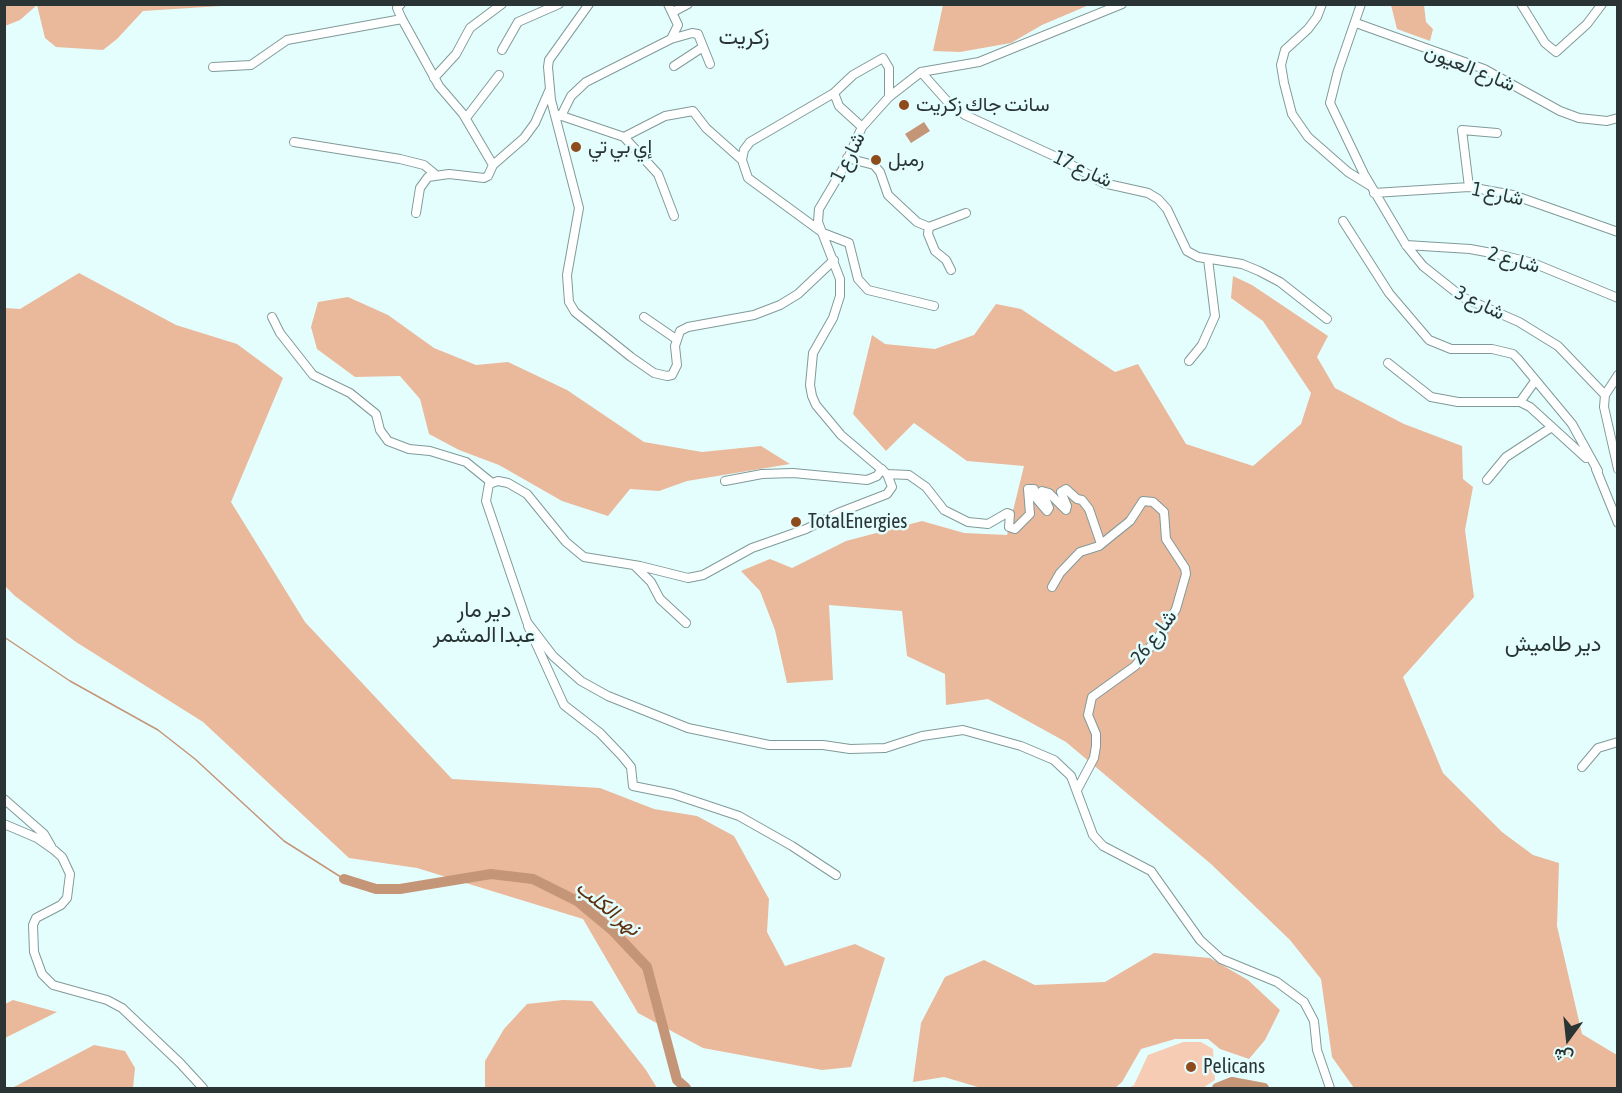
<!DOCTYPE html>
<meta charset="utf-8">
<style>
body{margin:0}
#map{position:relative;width:1622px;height:1093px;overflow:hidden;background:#e4fefe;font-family:"Asap Condensed",Vazirmatn,sans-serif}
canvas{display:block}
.frame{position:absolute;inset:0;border:6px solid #2a3434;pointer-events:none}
.north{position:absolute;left:1538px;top:1009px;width:60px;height:60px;-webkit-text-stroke:4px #e4fefe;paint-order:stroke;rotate:195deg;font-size:16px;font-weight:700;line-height:24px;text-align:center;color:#2a3434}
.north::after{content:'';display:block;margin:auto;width:21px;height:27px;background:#2a3434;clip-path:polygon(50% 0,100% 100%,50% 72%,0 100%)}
</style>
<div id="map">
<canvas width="1622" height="1093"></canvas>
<div class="frame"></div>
<div class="north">ش</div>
</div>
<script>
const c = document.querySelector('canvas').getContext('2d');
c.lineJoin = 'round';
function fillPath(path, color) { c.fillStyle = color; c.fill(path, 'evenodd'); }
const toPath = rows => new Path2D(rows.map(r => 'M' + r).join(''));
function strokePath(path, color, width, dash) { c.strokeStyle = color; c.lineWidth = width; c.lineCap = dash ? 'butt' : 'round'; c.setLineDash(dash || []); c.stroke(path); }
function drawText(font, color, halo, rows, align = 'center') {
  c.font = font + ' "Asap Condensed",Vazirmatn,sans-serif'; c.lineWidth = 5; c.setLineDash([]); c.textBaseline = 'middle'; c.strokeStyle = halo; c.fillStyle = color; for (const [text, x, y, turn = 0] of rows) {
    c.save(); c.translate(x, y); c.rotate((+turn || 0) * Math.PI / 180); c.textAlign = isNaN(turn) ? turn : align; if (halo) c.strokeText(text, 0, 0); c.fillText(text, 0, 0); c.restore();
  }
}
fillPath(toPath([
 [1183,1042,1201,1042,1213,1049,1215,1080,1203,1088,1128,1088,1134,1085,1148,1055]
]), '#f6cdb4');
fillPath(toPath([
 [5,4,237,4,237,5,143,11,117,39,103,50,56,47,45,38,37,5,20,20,5,26],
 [943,5,1089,5,1042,25,1011,43,960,52,933,51],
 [1391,5,1424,5,1426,22,1433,29,1430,41,1397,29],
 [79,273,176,325,237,344,283,378,231,502,305,622,452,779,600,788,654,809,697,816,734,836,769,899,767,932,785,966,855,944,885,958,851,1067,822,1070,703,1048,638,1013,583,919,417,868,349,858,203,722,76,642,15,596,4,585,5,308,20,309],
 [1233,276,1252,285,1328,336,1317,357,1335,388,1404,424,1462,446,1463,479,1473,487,1465,530,1474,597,1403,677,1443,773,1502,832,1533,855,1559,863,1557,926,1582,1034,1617,1055,1617,1088,1354,1088,1332,1057,1321,979,1290,940,1211,864,1066,742,988,699,946,705,945,674,907,656,902,611,829,605,833,680,787,683,775,630,760,591,741,571,770,559,792,568,846,541,922,521,964,533,1007,535,1024,466,967,461,914,423,886,451,853,414,872,335,885,344,935,349,974,335,996,304,1021,309,1115,372,1138,364,1186,444,1253,466,1301,424,1311,393,1263,321,1231,298],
 [348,297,388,315,434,348,476,365,508,362,567,390,644,442,702,452,761,446,790,464,687,481,659,491,630,489,608,516,562,501,499,465,459,450,429,434,420,399,400,376,355,377,317,349,311,327,318,302],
 [1154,953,1210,958,1248,980,1280,1010,1265,1040,1249,1059,1220,1049,1208,1039,1175,1039,1141,1049,1122,1082,1115,1088,981,1088,944,1077,913,1082,921,1023,945,977,984,960,1035,985,1105,982],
 [13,1000,57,1012,5,1038,5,1004],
 [563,1000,592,1001,646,1070,657,1088,485,1088,485,1061,504,1029,527,1004],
 [94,1045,125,1051,135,1068,133,1088,12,1088]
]), '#eab89a');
fillPath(toPath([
 [924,122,930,131,911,143,905,134]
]), '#c59578');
strokePath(toPath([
 [4,637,70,681,158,730,195,759,284,841,344,879]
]), '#c59578', 1.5);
strokePath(toPath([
 [344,879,376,889,400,889,491,874,533,879,577,901,613,931,647,967,677,1080,686,1088],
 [1217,1088,1232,1082,1264,1088]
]), '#c59578', 10);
const minor = toPath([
 [401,4,397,8,402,19,439,86,463,114,493,165,524,138,535,123,549,91],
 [589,4,549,60,548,67,551,100,579,208,567,275,569,302,575,312,631,357,654,373,667,376,672,375,677,365,675,346,680,331,688,327,754,315,780,305,798,294,834,260],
 [1122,4,979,62,921,72,889,97,862,127,844,167,819,209,818,222,840,279,840,296,833,318,813,353,810,385,812,396,816,405,841,435,887,474,892,487,887,494,838,513,806,529,752,548,703,575,688,578,640,566,584,557,566,542,527,494,508,483,498,481,489,484,486,501,527,622,553,656,581,681,608,696,688,728,769,745,823,745,850,749,885,748,922,736,963,730,1021,746,1054,760,1071,776,1093,835,1103,846,1151,871,1200,940,1221,959,1277,982,1304,1002,1314,1021,1317,1050,1330,1088],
 [1322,4,1317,17,1308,29,1285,50,1281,65,1284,83,1292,114,1308,137,1348,172,1369,185],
 [1361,4,1338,71,1330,103,1364,174,1406,245,1423,266,1462,297,1519,322,1558,346,1605,395],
 [1521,4,1545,43,1556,52,1587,24,1602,4],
 [673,12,688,4],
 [1356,23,1484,69,1560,111,1579,118,1607,121,1618,118],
 [671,39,692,33,698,34,710,64],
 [502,50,518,22,559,4],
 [674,66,703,47],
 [213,67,251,65,287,40,402,19],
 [921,72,946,100,965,115,1065,161,1103,183,1148,193,1158,199,1167,209,1187,251,1198,257,1242,264,1259,271,1280,282,1327,319],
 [434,78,456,54,470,28,502,4],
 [834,93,750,142,744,150,742,160,748,178,823,233,849,243,858,279,868,290,934,306],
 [559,115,624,137,658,174,674,216],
 [561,116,571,96,586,82,671,39,678,25,668,4],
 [466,118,499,75],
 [862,127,839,106,834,93,853,75,883,58,889,68,889,97],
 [624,137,665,116,693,111,706,128,742,160],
 [294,142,400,159,424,165,435,174],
 [847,158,874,165,880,172,888,195,917,222,929,227,966,213],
 [1469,187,1462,130,1497,133],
 [1374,193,1469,187,1513,195,1618,232],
 [416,213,420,188,428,177,449,174,484,178,488,176,493,165],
 [1343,221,1389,293,1429,340,1451,349,1492,349,1513,354,1518,359,1572,424,1598,471],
 [929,227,928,234,935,251,946,260,951,270],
 [1406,245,1470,249,1497,254,1533,263,1618,298],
 [272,317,280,333,313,375,350,393,376,414,380,430,388,441,409,449,430,451,466,462,492,483],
 [644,317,676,339],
 [1189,361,1202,345,1215,316,1208,259],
 [1388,363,1431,397,1458,402,1520,402,1530,407,1586,458],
 [1618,375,1605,395,1604,407,1618,469],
 [1520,402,1535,381],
 [1596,469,1618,523],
 [887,474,909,475,926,487,944,510,968,522,988,524,1007,513,1010,514,1009,527,1015,529,1030,514,1028,489,1034,489,1036,498,1047,511,1049,508,1042,491,1049,493,1066,510,1067,506,1061,492,1066,489,1077,499,1082,500,1089,509,1101,544],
 [1487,480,1506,457,1552,427],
 [725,481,762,474,793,473,867,480,877,476,882,469],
 [635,566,651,582,660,599,686,623],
 [1052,587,1060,573,1080,552,1099,546,1115,533,1130,521,1143,501,1153,502,1164,512,1166,539,1185,568,1186,574,1176,609,1167,626,1135,666,1092,697,1088,715,1096,734,1096,746,1094,758,1077,790],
 [528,626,564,705,600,733,622,756,631,767,633,786,673,794,739,816,792,846,836,875],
 [1582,767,1598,748,1618,742],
 [4,799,44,834,51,846],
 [4,824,37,838,54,850,62,857,70,874,67,898,61,905,36,918,33,925,34,952,42,974,53,985,107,1000,122,1008,180,1063,203,1088]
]);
strokePath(minor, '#819a99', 10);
strokePath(minor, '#fff', 8);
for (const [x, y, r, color] of [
 [904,105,6,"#8e4b1c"],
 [576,147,6,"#8e4b1c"],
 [876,160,6,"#8e4b1c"],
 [796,522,6,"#8e4b1c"],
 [1191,1067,6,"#8e4b1c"]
]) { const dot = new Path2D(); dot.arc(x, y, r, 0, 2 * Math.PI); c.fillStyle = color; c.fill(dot); strokePath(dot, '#e4fefe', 2); }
drawText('20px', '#2a3434', '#e4fefe', [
 ["شارع العيون",1470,68,22],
 ["شارع 1",848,157,-63],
 ["شارع 17",1083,169,25],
 ["شارع 1",1498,194,12],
 ["شارع 2",1514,260,15],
 ["شارع 3",1480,303,26],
 ["شارع 26",1154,637,-53]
]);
drawText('20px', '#2a3434', '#e4fefe', [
 ["سانت جاك زكريت",916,105],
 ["إي بي تي",588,147],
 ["رمبل",888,160],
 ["TotalEnergies",808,522],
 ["Pelicans",1203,1067]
], 'left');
drawText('italic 21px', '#5d2e0d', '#e4fefe', [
 ["نهر الكلب",608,908,39]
]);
drawText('22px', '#2a3434', '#e4fefe', [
 ["زكريت",744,37],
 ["دير مار",484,610],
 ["عبدا المشمر",484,635],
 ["دير طاميش",1553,644]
]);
</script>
